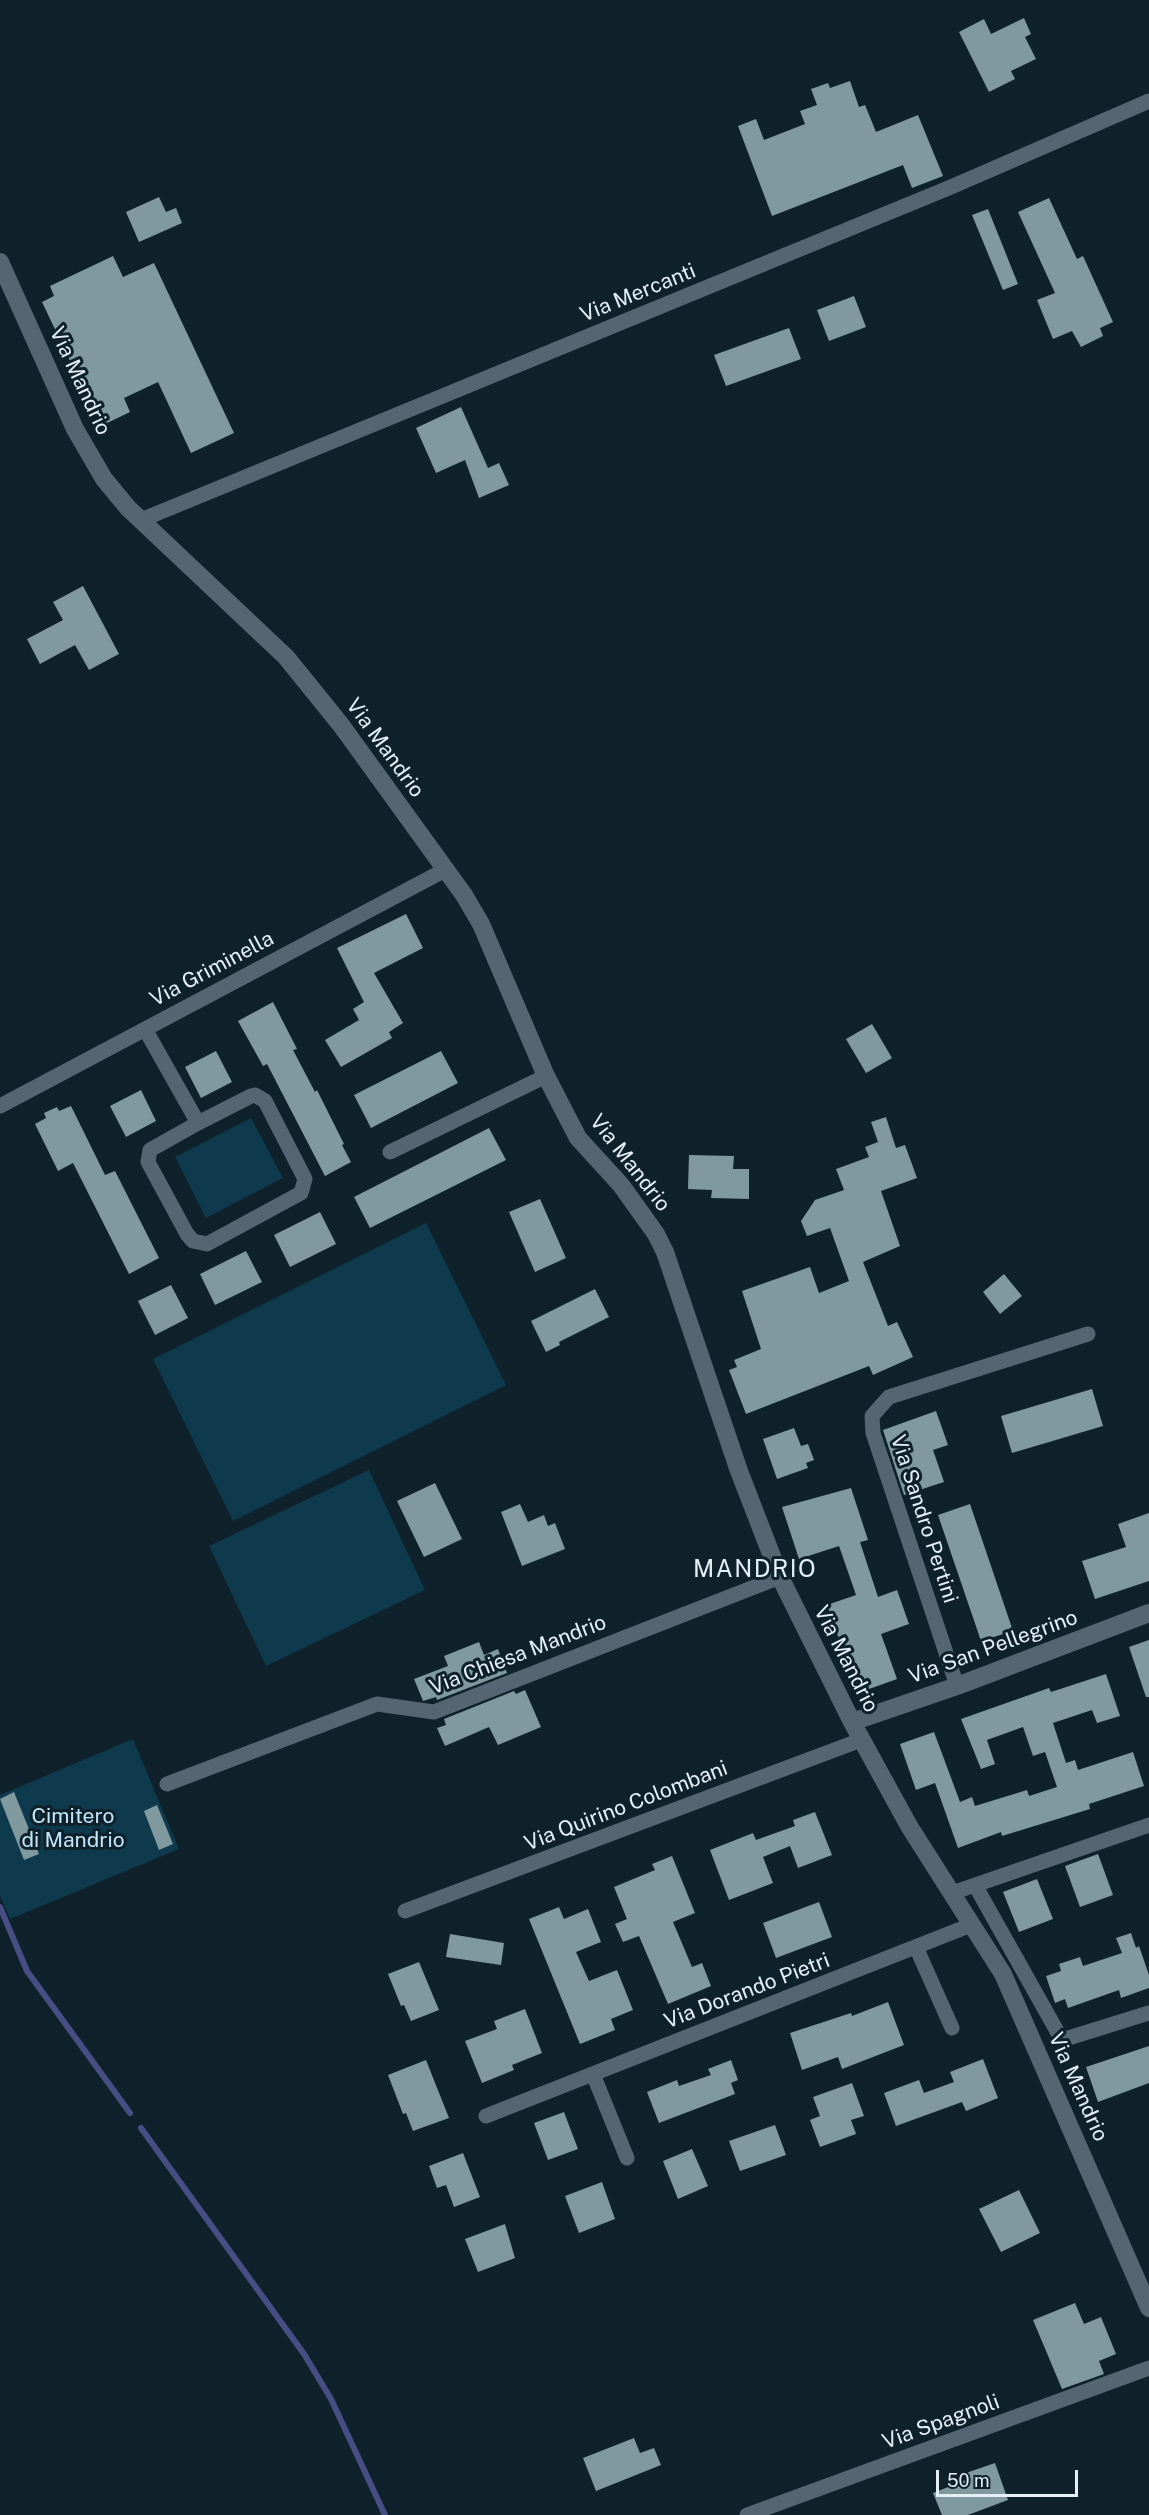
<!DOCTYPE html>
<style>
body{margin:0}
#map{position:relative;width:1149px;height:2515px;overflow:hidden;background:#0f212a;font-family:"Public Sans",sans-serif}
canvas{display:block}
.scale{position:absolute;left:936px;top:2470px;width:142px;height:27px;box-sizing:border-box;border:3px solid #e5f0f6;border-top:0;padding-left:8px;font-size:18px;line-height:21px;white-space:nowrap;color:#e5f0f6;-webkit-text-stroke:4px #0f212a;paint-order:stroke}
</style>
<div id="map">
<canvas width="1149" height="2515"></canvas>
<div class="scale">50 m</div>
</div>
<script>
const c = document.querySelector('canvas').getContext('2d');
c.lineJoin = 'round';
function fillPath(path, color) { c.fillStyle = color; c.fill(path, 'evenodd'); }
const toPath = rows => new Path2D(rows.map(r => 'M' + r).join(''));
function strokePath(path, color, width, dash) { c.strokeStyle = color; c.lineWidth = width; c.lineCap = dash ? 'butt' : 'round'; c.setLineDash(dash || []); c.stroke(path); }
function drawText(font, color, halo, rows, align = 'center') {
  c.font = font + ' "Public Sans",sans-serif'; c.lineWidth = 6; c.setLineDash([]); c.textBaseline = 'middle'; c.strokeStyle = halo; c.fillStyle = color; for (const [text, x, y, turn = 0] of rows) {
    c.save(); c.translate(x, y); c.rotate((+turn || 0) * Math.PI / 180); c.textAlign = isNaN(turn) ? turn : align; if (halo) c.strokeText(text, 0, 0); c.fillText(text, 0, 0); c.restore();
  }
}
fillPath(toPath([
 [251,1118,283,1178,206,1218,175,1157],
 [426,1223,506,1385,233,1521,153,1359],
 [369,1470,425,1590,266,1666,209,1546],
 [133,1739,179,1849,10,1919,0,1896,0,1795]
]), '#0f394d');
strokePath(toPath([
 [0,1907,27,1971,130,2113],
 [141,2128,304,2354,331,2399,385,2515]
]), '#474e83', 6);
fillPath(toPath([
 [1024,18,1031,34,1025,37,1036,59,1011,71,1015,79,989,92,959,32,984,19,991,34],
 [850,81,859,107,865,105,876,132,918,115,943,176,912,188,903,165,772,216,738,126,756,119,764,140,805,124,800,111,817,105,811,89,828,83,830,88],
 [159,197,166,212,176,208,182,223,139,242,126,212],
 [1049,198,1077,259,1083,256,1113,322,1100,328,1103,336,1081,347,1072,331,1053,339,1037,300,1055,293,1018,212],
 [988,209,1018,284,1003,290,972,215],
 [113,256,123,277,154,263,234,433,191,453,158,382,124,398,130,412,101,426,42,302,54,296,50,286],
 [854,296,866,327,829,341,817,310],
 [789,328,801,359,726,386,714,355],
 [461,407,488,468,499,463,509,485,479,498,465,460,436,473,416,428],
 [83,586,119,654,89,670,75,645,40,664,27,639,63,620,53,602],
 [406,914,423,948,374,973,403,1023,389,1032,392,1038,341,1067,325,1040,359,1020,353,1009,364,1002,337,948],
 [273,1002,297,1049,293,1050,315,1092,317,1090,344,1144,342,1145,351,1162,325,1176,267,1064,263,1066,238,1021],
 [872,1024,892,1058,866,1073,846,1039],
 [216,1051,232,1082,201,1098,185,1067],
 [441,1051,458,1083,371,1128,354,1095],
 [141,1090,156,1121,126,1137,110,1106],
 [71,1106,105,1175,115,1171,159,1258,129,1274,73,1163,58,1171,35,1124,46,1118,44,1113,57,1107,59,1111],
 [886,1117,896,1148,905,1145,917,1178,881,1191,900,1246,863,1262,888,1326,897,1322,913,1357,873,1375,869,1366,746,1414,729,1370,737,1367,734,1360,761,1349,742,1291,810,1267,819,1293,849,1281,830,1228,807,1236,801,1221,815,1200,844,1190,836,1169,869,1157,865,1147,878,1142,871,1122],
 [489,1128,506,1160,370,1228,354,1197],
 [689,1155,734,1156,733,1169,749,1169,749,1199,711,1198,712,1190,688,1189],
 [540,1199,566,1258,535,1272,509,1212],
 [320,1212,336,1244,290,1267,274,1235],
 [246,1251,262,1282,215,1305,200,1274],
 [1004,1274,1022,1296,1000,1314,983,1292],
 [171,1285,188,1318,155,1335,138,1301],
 [595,1289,609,1317,559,1342,560,1345,546,1352,531,1321],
 [1092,1389,1103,1426,1012,1453,1001,1416],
 [936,1411,948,1445,933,1450,944,1482,904,1495,883,1430],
 [794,1428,801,1446,808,1444,814,1460,806,1463,808,1468,777,1479,763,1439],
 [435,1483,462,1539,424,1557,397,1501],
 [851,1488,868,1540,860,1542,878,1597,897,1590,909,1624,881,1634,897,1679,858,1693,827,1605,856,1595,839,1546,799,1559,782,1507],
 [520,1504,528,1522,544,1515,548,1526,555,1523,565,1549,522,1566,501,1512],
 [970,1504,1013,1631,981,1641,938,1515],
 [1149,1513,1149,1581,1095,1599,1082,1561,1126,1547,1118,1524],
 [1149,1640,1149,1697,1146,1697,1129,1647],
 [479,1642,484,1655,498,1649,507,1673,437,1700,436,1697,423,1701,414,1679,448,1666,444,1656],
 [1106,1674,1120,1716,1097,1723,1092,1710,1053,1723,1066,1763,1075,1760,1078,1770,1133,1752,1144,1786,1089,1804,1090,1809,1002,1836,1001,1832,958,1848,935,1783,916,1790,900,1744,934,1732,960,1802,972,1797,975,1806,1027,1790,1029,1796,1057,1787,1045,1752,1033,1756,1023,1727,987,1740,995,1764,981,1769,961,1719,1049,1688,1051,1692],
 [525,1690,541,1727,498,1745,489,1727,445,1746,437,1728,446,1725,444,1719,514,1691,516,1694],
 [14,1792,39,1854,24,1860,0,1799],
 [157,1805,173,1844,159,1850,144,1811],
 [815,1812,832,1855,798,1868,790,1846,763,1857,773,1883,729,1900,710,1850,753,1833,756,1840,795,1826,793,1820],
 [1098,1854,1113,1895,1080,1907,1065,1866],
 [672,1856,695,1913,673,1922,692,1967,702,1963,711,1986,668,2004,639,1936,623,1942,615,1924,627,1919,614,1887,655,1870,652,1864],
 [1037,1879,1053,1919,1019,1932,1003,1892],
 [819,1902,832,1937,776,1958,763,1923],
 [559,1907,564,1919,588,1909,601,1942,576,1952,589,1981,617,1970,633,2010,611,2019,615,2030,580,2044,529,1919],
 [1131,1933,1136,1948,1139,1946,1149,1975,1149,1988,1121,1998,1119,1990,1068,2008,1065,1999,1055,2003,1046,1976,1061,1971,1059,1964,1080,1957,1083,1966,1122,1953,1116,1938],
 [450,1934,504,1943,501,1965,446,1957],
 [419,1962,439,2010,411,2021,404,2005,401,2006,388,1974],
 [888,2002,904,2045,842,2069,838,2057,802,2070,790,2033,851,2013,852,2016],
 [525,2009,542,2053,512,2065,514,2070,482,2083,465,2041,497,2029,494,2021],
 [1149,2046,1149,2083,1098,2102,1086,2067],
 [983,2059,998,2098,966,2111,962,2102,896,2126,884,2093,919,2080,924,2093,954,2082,950,2072],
 [426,2060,449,2118,413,2131,406,2113,403,2114,388,2075],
 [731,2060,738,2080,731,2083,735,2094,659,2123,647,2092,677,2080,679,2086,711,2075,708,2069],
 [852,2083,864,2116,851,2120,856,2134,820,2147,810,2120,820,2116,813,2097],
 [564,2112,578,2149,548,2160,534,2123],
 [775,2125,786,2155,740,2171,729,2141],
 [692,2149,708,2186,678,2199,663,2161],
 [463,2153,480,2197,454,2207,446,2185,437,2188,429,2166],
 [602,2182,615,2219,579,2233,565,2196],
 [1019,2190,1040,2233,1001,2252,979,2209],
 [505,2224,515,2258,478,2272,465,2239],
 [1075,2303,1084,2324,1101,2317,1116,2354,1099,2361,1104,2374,1062,2389,1033,2320],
 [634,2438,640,2453,654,2448,661,2465,596,2491,583,2458],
 [995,2463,1008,2500,968,2515,942,2515,933,2493,968,2479,966,2473]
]), '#80999e');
strokePath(toPath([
 [141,520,951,187,1149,101],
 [145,1029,198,1123,150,1150,148,1162,187,1234,193,1241,207,1244,301,1193,305,1179,265,1101,255,1095,251,1096,198,1123],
 [0,1106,445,870],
 [390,1152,546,1076],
 [957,1686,873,1433,872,1416,889,1397,1088,1334],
 [167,1784,377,1704,434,1712,780,1577],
 [975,1885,1062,2040,1149,2013],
 [952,1893,1149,1825],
 [405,1911,861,1740],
 [916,1947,952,2028],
 [593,2074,627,2158],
 [486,2116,971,1925],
 [747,2515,1149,2368]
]), '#536671', 15);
strokePath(toPath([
 [0,262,75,429,104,479,128,508,286,657,341,725,464,895,481,924,546,1076,578,1138,621,1185,656,1234,665,1252,739,1471,780,1577,852,1722,909,1826,1003,1974,1149,2308],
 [852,1722,957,1686,1149,1613]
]), '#536671', 18);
drawText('21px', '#e5f0f6', '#0f212a', [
 ["Via Mercanti",638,293,-22],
 ["Via Mandrio",80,381,65],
 ["Via Mandrio",385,748,54],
 ["Via Griminella",212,969,-28],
 ["Via Mandrio",630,1163,52],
 ["Via Sandro Pertini",924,1519,72],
 ["Via San Pellegrino",993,1647,-20],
 ["Via Chiesa Mandrio",518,1655,-21],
 ["Via Mandrio",846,1659,63],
 ["Via Quirino Colombani",626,1806,-21],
 ["Via Dorando Pietri",747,1991,-21],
 ["Via Mandrio",1078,2087,66],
 ["Via Spagnoli",941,2422,-20]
]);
drawText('21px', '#c1e5f9', '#0f212a', [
 ["Cimitero",73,1817],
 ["di Mandrio",73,1841]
]);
c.letterSpacing = '1.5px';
drawText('24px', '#e5f0f6', '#0f212a', [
 ["MANDRIO",755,1570]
]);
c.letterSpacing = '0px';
</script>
